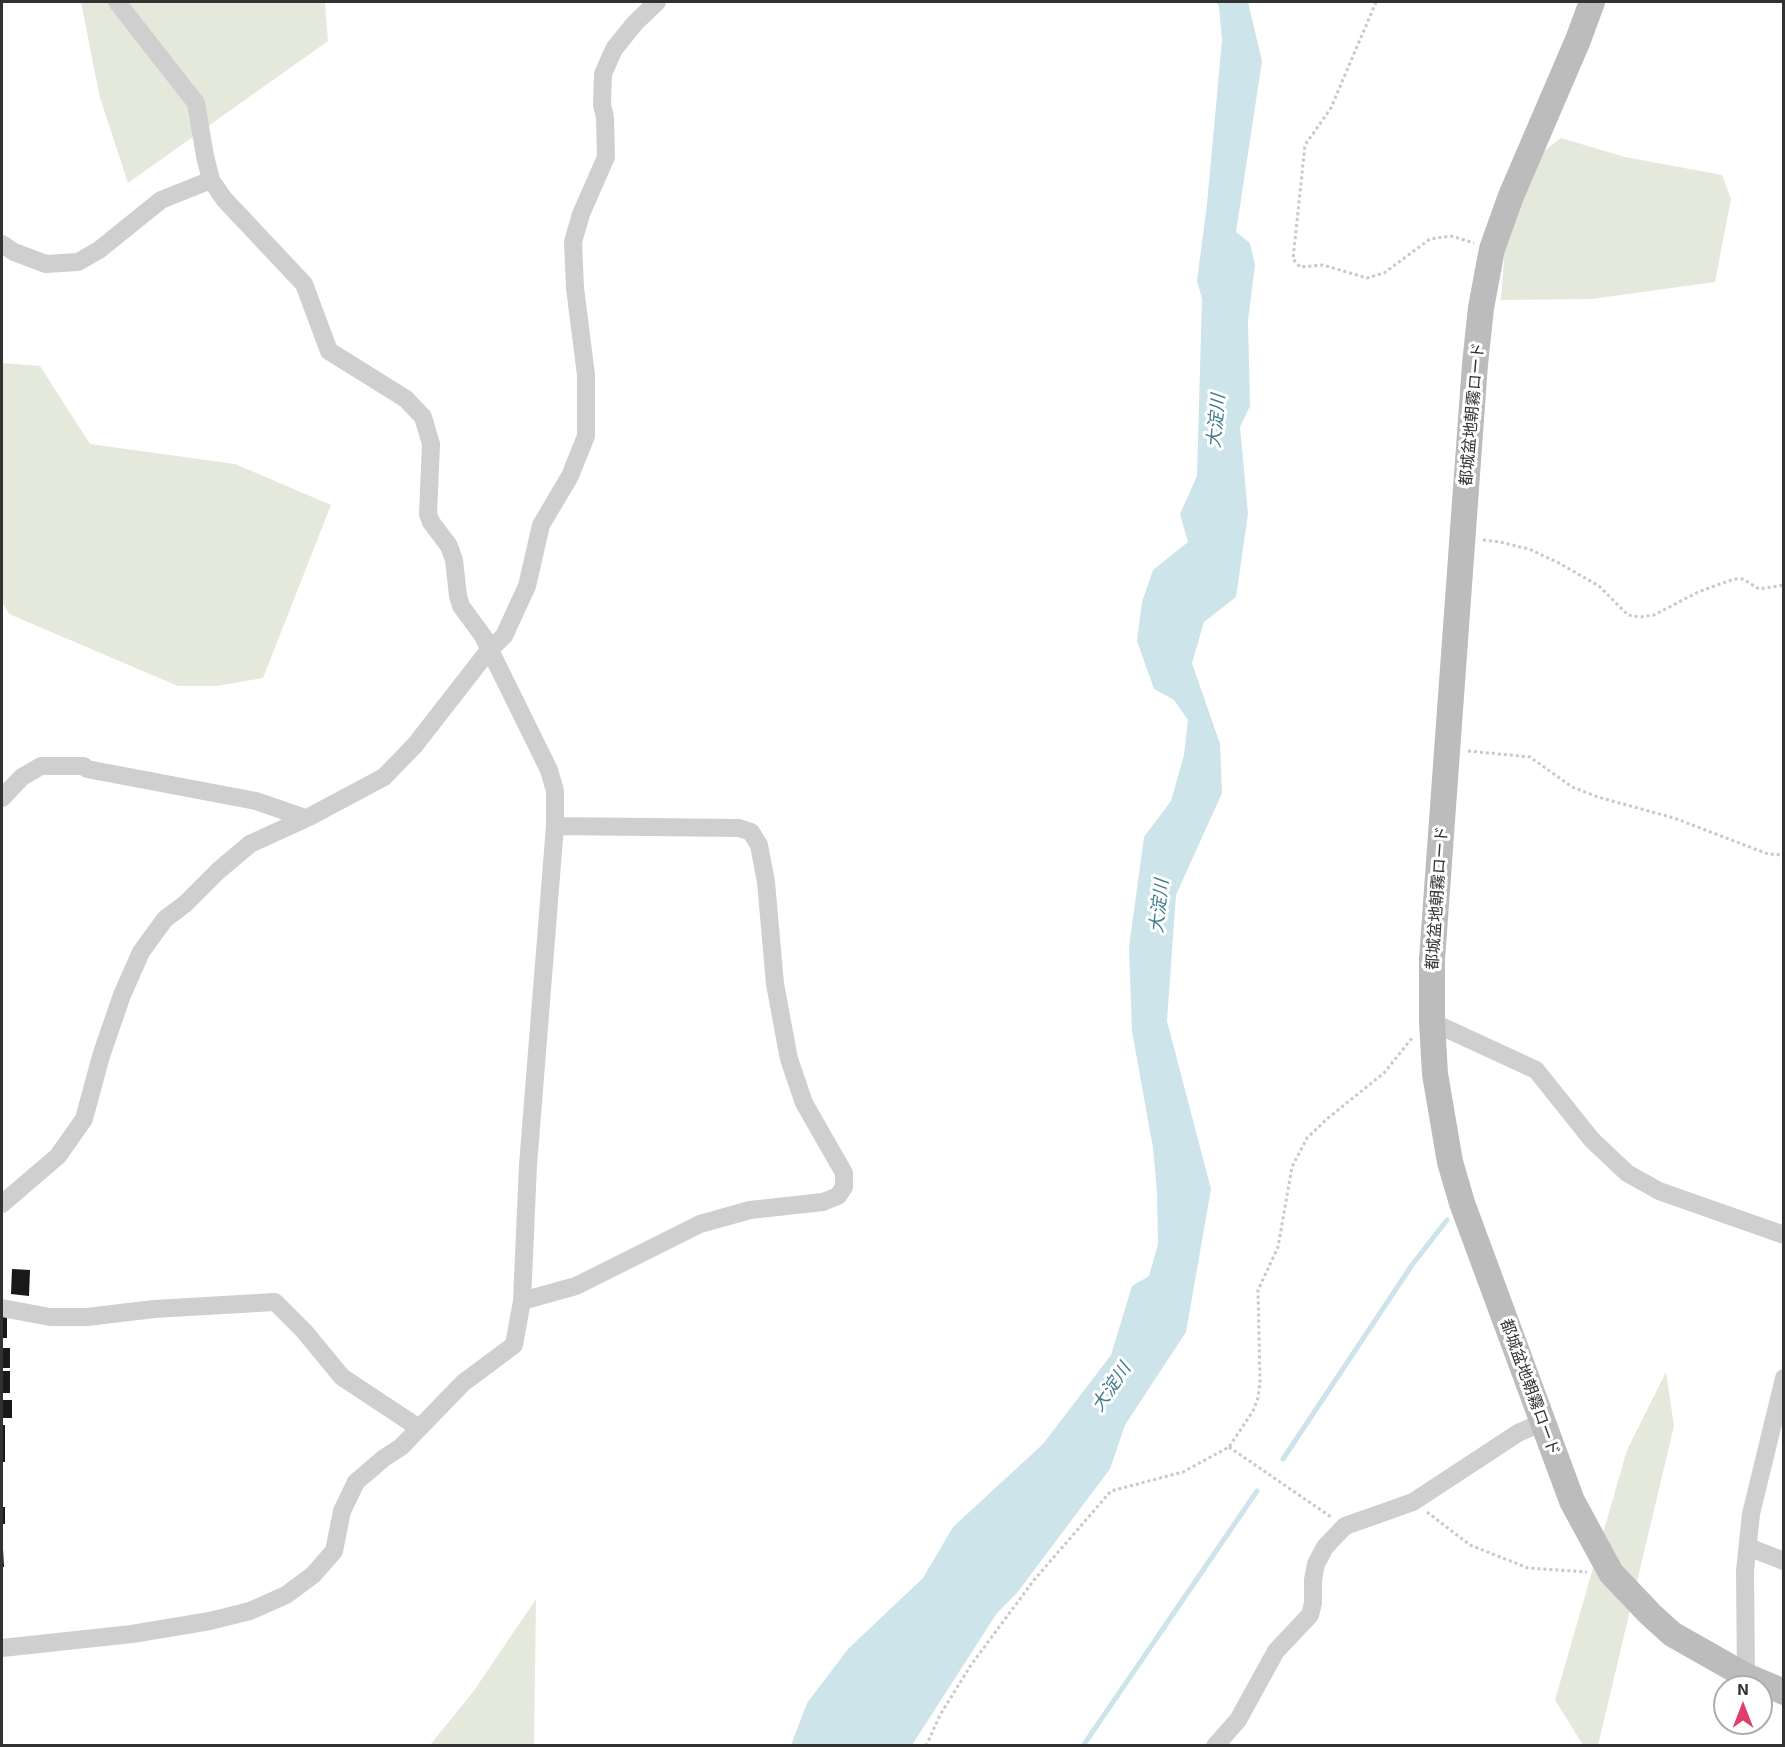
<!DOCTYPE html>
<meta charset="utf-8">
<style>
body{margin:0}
#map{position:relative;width:1785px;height:1747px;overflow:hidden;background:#fff;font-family:"Exo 2",sans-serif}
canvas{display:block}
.frame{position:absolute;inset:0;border:3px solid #323232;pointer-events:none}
.north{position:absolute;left:1713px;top:1675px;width:60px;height:60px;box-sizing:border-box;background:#fff;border:2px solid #adadad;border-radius:50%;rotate:0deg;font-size:16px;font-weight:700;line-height:24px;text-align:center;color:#323232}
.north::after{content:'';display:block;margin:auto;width:21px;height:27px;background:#df3f68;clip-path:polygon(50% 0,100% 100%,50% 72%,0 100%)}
</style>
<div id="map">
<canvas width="1785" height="1747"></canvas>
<div class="frame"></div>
<div class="north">N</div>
</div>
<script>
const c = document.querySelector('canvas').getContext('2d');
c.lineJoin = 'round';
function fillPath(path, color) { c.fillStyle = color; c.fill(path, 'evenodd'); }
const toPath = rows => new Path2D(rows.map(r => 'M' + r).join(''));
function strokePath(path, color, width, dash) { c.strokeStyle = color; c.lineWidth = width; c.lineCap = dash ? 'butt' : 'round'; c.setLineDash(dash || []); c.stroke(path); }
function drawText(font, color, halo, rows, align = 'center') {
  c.font = font + ' "Exo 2","Noto Sans JP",sans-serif'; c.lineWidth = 6; c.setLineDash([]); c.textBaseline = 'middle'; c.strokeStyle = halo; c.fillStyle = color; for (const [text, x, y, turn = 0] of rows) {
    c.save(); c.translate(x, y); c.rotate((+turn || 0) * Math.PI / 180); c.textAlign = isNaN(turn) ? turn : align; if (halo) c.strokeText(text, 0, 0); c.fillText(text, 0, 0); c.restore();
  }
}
fillPath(toPath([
 [81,2,325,2,328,41,128,183,100,98],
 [1561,138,1625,157,1722,175,1731,199,1715,282,1592,299,1501,300,1505,245,1539,155],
 [2,363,40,366,90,444,235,464,331,505,263,678,217,686,178,686,9,614,2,601],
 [1666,1372,1674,1426,1598,1745,1583,1745,1555,1700,1627,1450],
 [536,1599,534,1745,430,1745,473,1692]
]), '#e4e9dc');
fillPath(toPath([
 [1216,2,1248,2,1262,61,1236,232,1250,243,1255,265,1248,321,1250,406,1240,427,1248,514,1236,597,1204,622,1192,663,1220,744,1222,793,1176,895,1167,1021,1211,1189,1186,1332,1125,1425,1110,1469,1017,1593,997,1613,912,1745,791,1745,807,1703,848,1649,923,1578,953,1527,1043,1444,1111,1355,1132,1286,1149,1276,1158,1244,1157,1192,1153,1148,1132,1031,1129,947,1144,837,1171,801,1184,755,1188,720,1174,700,1154,689,1137,641,1142,602,1153,570,1188,542,1180,514,1197,476,1202,299,1197,281,1207,204,1222,40,1219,6]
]), '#cce4ea');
strokePath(toPath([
 [1283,1459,1412,1265,1447,1220],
 [1083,1746,1257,1491]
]), '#cce4ea', 5);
fillPath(toPath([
 [12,1269,30,1270,29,1296,11,1294],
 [2,1316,7,1316,7,1338,2,1338],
 [2,1348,10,1348,10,1368,2,1368],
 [2,1371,10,1371,10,1393,2,1393],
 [2,1400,12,1400,12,1418,2,1418],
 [2,1425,5,1425,5,1462,2,1462],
 [2,1507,5,1507,5,1524,2,1524],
 [2,1549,3,1549,4,1567,2,1567]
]), '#191919');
strokePath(toPath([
 [1376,2,1331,108,1305,145,1293,259,1300,267,1323,265,1367,278,1384,273,1430,239,1451,236,1474,243],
 [1483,540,1500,542,1529,549,1559,563,1599,586,1628,615,1640,617,1654,615,1698,592,1734,579,1743,579,1759,589,1784,585],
 [1468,751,1530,757,1572,787,1598,797,1674,818,1768,854,1784,855],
 [1229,1447,1331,1517],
 [1427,1512,1470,1545,1528,1568,1587,1572],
 [926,1746,940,1715,971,1665,1034,1580,1111,1491,1183,1472,1229,1447,1253,1411,1258,1398,1260,1381,1258,1290,1278,1247,1292,1167,1307,1138,1328,1118,1384,1073,1412,1038]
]), '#c9c9c9', 3, [3, 3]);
strokePath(toPath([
 [2,244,14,252,46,264,78,262,99,250,161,200,211,180],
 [2,798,22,777,41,766,84,766,87,769,256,801,305,818],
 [1432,1022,1536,1070,1592,1140,1627,1173,1659,1191,1784,1235],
 [2,1204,58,1156,84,1119,101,1056,122,995,141,952,165,919,185,904,218,871,250,844,309,817,384,777,415,745,489,650,504,636,527,586,541,525,570,476,586,436,586,375,575,288,573,242,581,214,606,157,605,117,602,105,603,74,614,49,635,23,657,2],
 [522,1301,576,1286,700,1224,750,1210,823,1202,838,1196,844,1187,844,1173,804,1103,789,1059,775,984,766,882,759,845,751,832,739,828,555,826],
 [2,1308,50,1317,87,1317,154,1309,275,1302,304,1331,342,1377,419,1428],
 [1748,1547,1784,1561],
 [2,1648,132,1634,210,1621,250,1611,286,1595,313,1575,334,1551,342,1511,356,1482,384,1458,401,1447,463,1383,514,1345,522,1301,528,1165,555,826,555,791,549,770,483,636,461,606,458,596,454,560,449,546,431,522,428,514,431,444,423,417,406,399,329,351,304,284,224,199,211,180,205,156,196,103,117,2],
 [1746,1676,1745,1571,1751,1514,1784,1378],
 [1215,1746,1238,1720,1276,1651,1310,1615,1313,1603,1313,1580,1316,1564,1325,1547,1345,1526,1413,1502,1518,1433,1543,1422]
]), '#cfcfcf', 18);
strokePath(toPath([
 [1592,2,1578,40,1511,196,1492,249,1481,308,1475,364,1432,959,1432,1022,1435,1074,1450,1162,1462,1203,1572,1501,1611,1573,1650,1614,1672,1634,1746,1676,1784,1692]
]), '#bcbcbc', 26);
drawText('16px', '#323232', '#fff', [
 ["都城盆地朝霧ロード",1472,414,-85],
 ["都城盆地朝霧ロード",1437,898,-86],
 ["都城盆地朝霧ロード",1530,1387,70]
]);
drawText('italic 18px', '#407c8c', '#fff', [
 ["大淀川",1216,421,-85],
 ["大淀川",1159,906,-84],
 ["大淀川",1111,1387,-56]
]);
</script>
